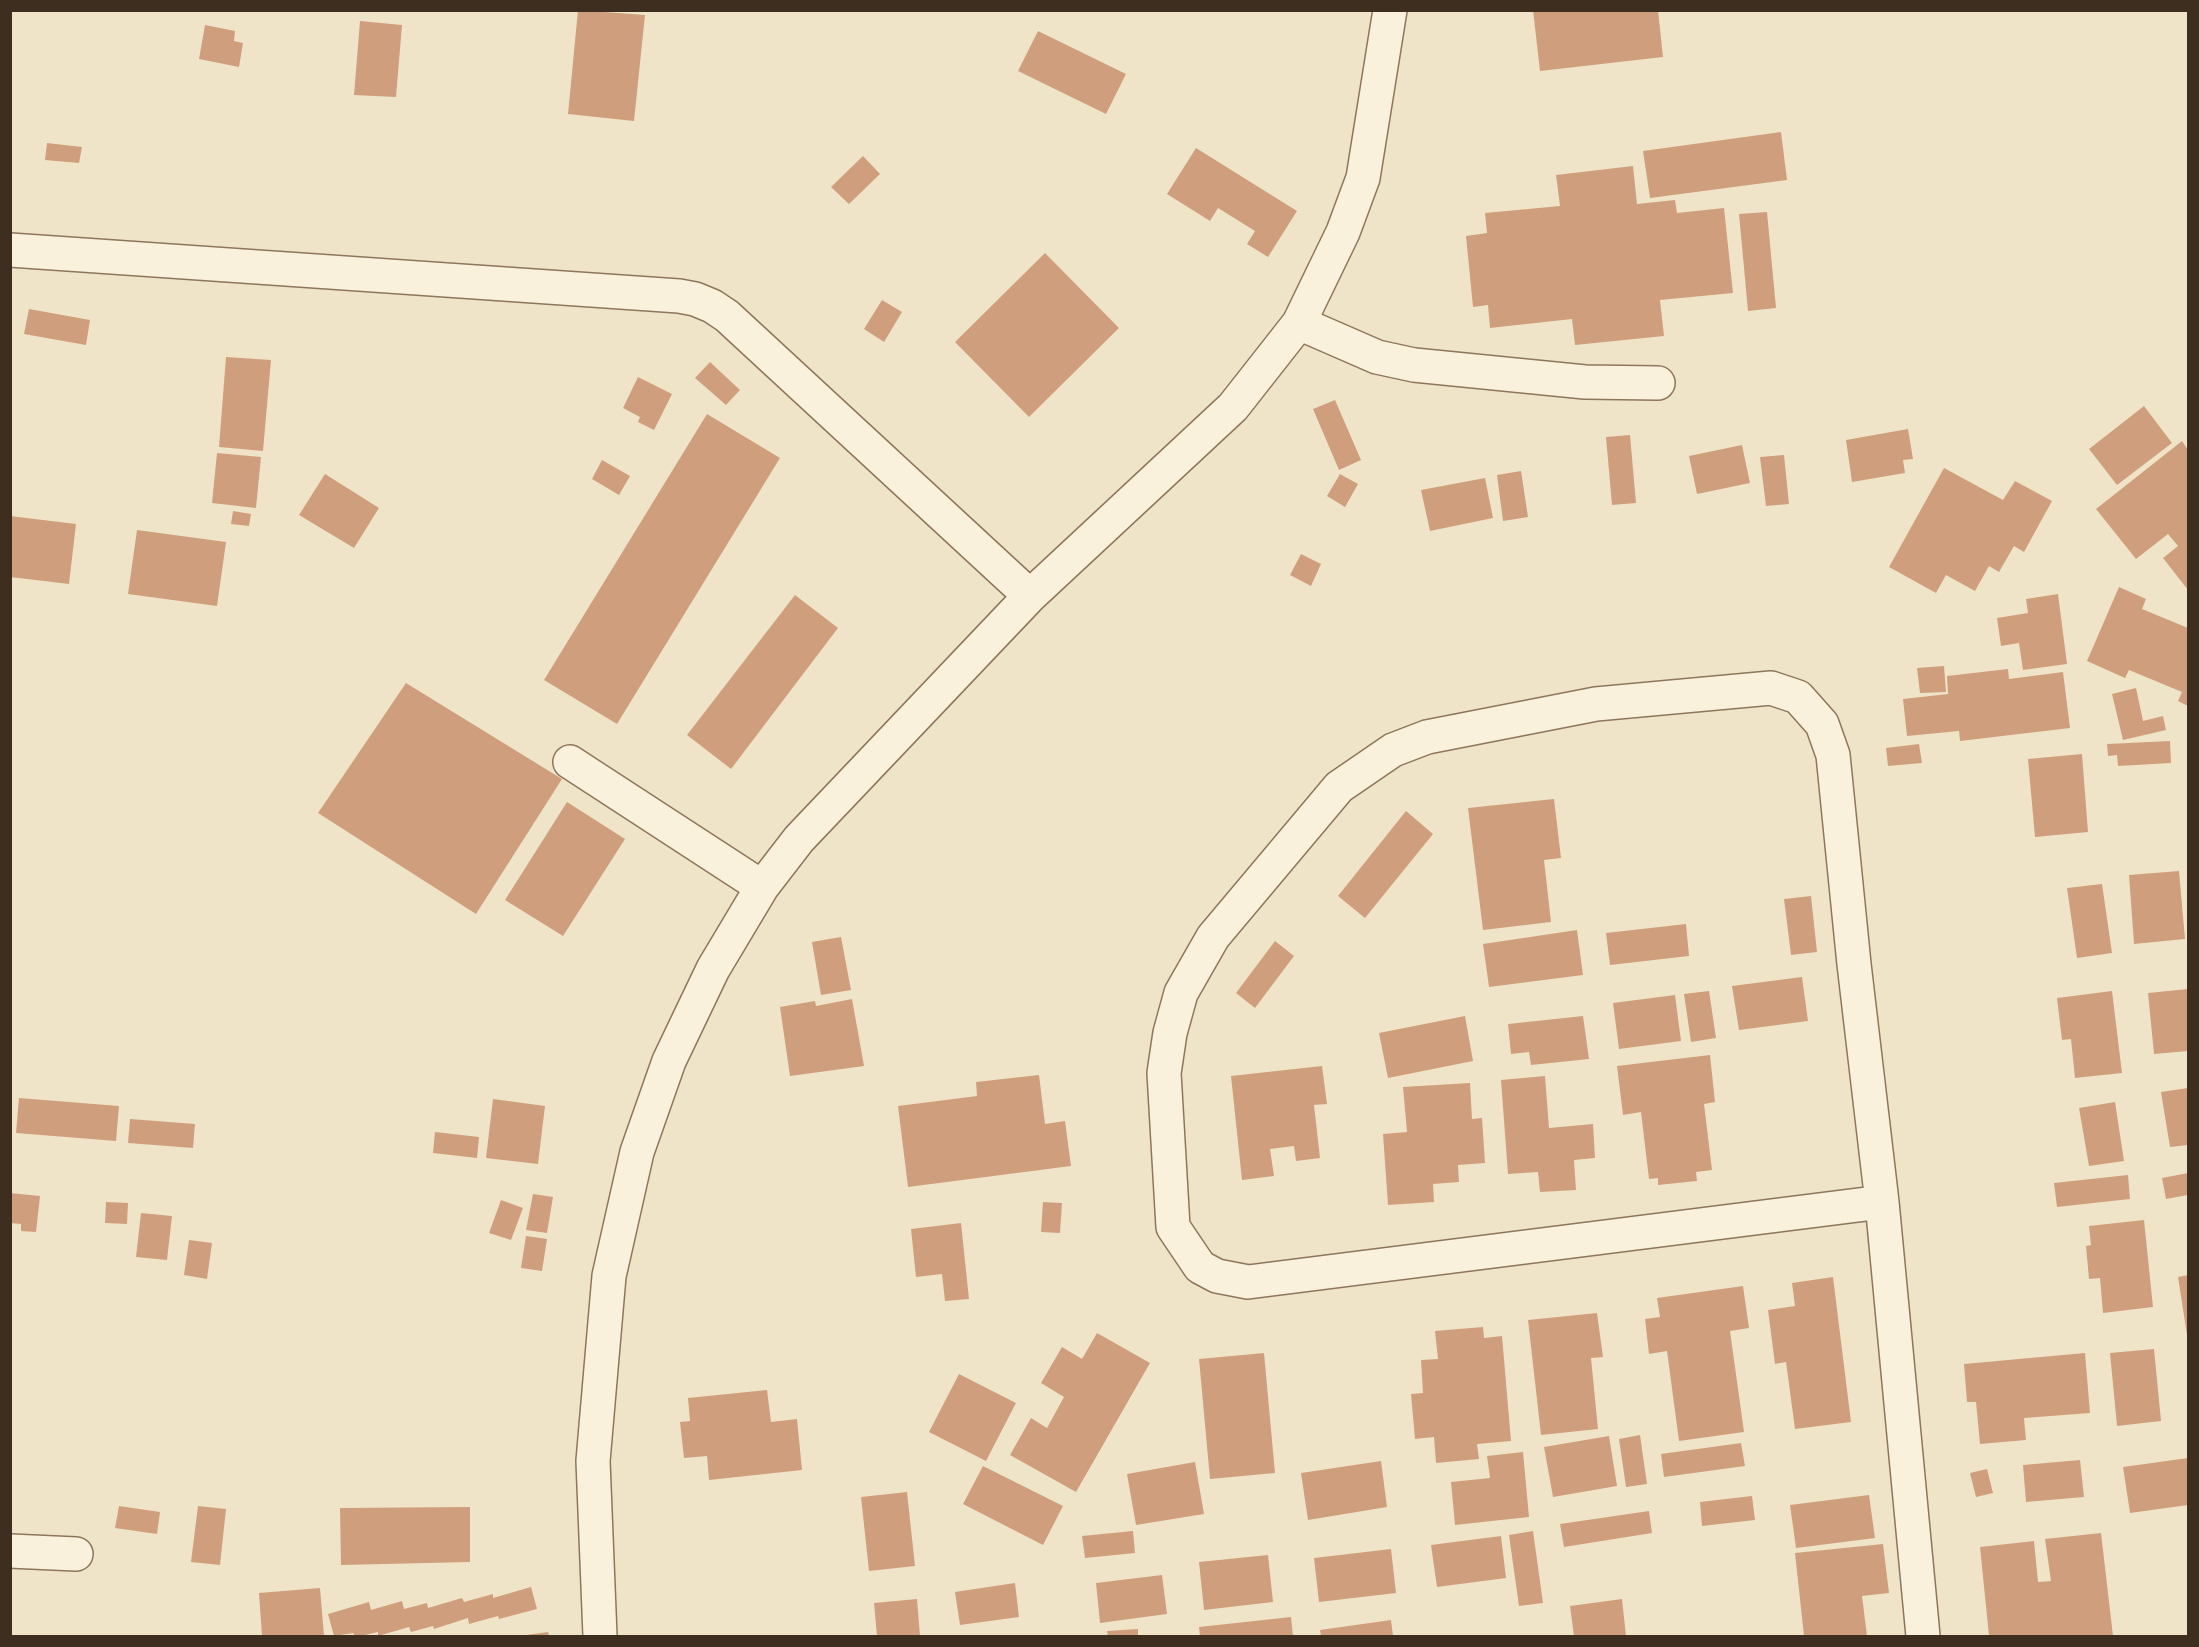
<!DOCTYPE html>
<style>
body{margin:0}
#map{position:relative;width:2199px;height:1647px;overflow:hidden;background:#f0e4c8;font-family:"PT Serif",serif}
canvas{display:block}
.frame{position:absolute;inset:0;border:12px solid #3d2e20;pointer-events:none}
</style>
<div id="map">
<canvas width="2199" height="1647"></canvas>
<div class="frame"></div>
</div>
<script>
const c = document.querySelector('canvas').getContext('2d');
c.lineJoin = 'round';
function fillPath(path, color) { c.fillStyle = color; c.fill(path, 'evenodd'); }
const toPath = rows => new Path2D(rows.map(r => 'M' + r).join(''));
function strokePath(path, color, width, dash) { c.strokeStyle = color; c.lineWidth = width; c.lineCap = dash ? 'butt' : 'round'; c.setLineDash(dash || []); c.stroke(path); }
fillPath(toPath([
 [578,10,645,15,634,121,568,114],
 [1533,10,1658,10,1663,57,1540,71],
 [360,21,402,25,396,97,354,95],
 [205,25,235,31,234,41,243,43,239,67,199,59],
 [1038,31,1126,74,1106,114,1018,71],
 [1781,132,1787,180,1650,198,1643,151],
 [47,143,82,147,79,163,45,160],
 [1196,148,1297,211,1268,257,1247,244,1255,231,1218,208,1210,221,1167,194],
 [863,156,880,174,849,204,831,187],
 [1633,166,1637,204,1675,200,1677,213,1724,208,1733,293,1660,300,1664,336,1575,345,1572,319,1490,328,1488,305,1473,307,1466,236,1487,233,1485,213,1560,206,1556,175],
 [1767,212,1776,308,1748,311,1739,214],
 [1045,253,1119,328,1029,417,955,342],
 [882,300,902,312,884,342,864,329],
 [29,309,90,320,86,345,24,334],
 [226,357,271,360,263,451,219,447],
 [710,362,740,390,726,405,695,378],
 [638,377,672,394,654,430,638,422,640,417,623,408],
 [1335,400,1361,460,1339,470,1313,409],
 [2144,406,2172,443,2117,485,2089,449],
 [707,414,780,458,617,724,544,680],
 [1908,429,1913,459,1903,460,1905,473,1852,482,1846,440],
 [1630,435,1636,503,1612,505,1606,437],
 [2182,441,2188,450,2188,590,2163,558,2178,546,2168,534,2136,559,2096,509],
 [1742,445,1750,483,1697,494,1689,456],
 [217,453,261,457,256,508,212,503],
 [1784,455,1789,504,1766,506,1760,457],
 [602,460,630,476,619,495,592,479],
 [1944,468,2003,500,2015,481,2052,501,2024,552,2014,546,1999,572,1989,566,1975,591,1946,575,1936,593,1889,567],
 [1521,471,1528,517,1503,521,1497,475],
 [325,474,379,508,354,548,299,515],
 [1340,474,1358,484,1345,507,1327,496],
 [1485,478,1493,518,1430,531,1421,490],
 [233,511,251,514,249,526,231,524],
 [10,516,76,524,69,584,10,577],
 [137,530,226,542,217,606,128,594],
 [1301,554,1321,564,1311,586,1290,575],
 [2119,587,2146,599,2142,609,2188,628,2188,706,2178,701,2182,692,2129,670,2125,678,2087,661],
 [2058,594,2067,664,2023,670,2019,643,2001,646,1997,618,2028,613,2026,599],
 [795,595,838,628,731,769,687,735],
 [1944,666,1946,692,1920,693,1917,668],
 [2008,669,2009,679,2063,672,2070,728,1960,741,1959,731,1907,736,1903,699,1948,694,1947,676],
 [406,683,562,779,476,914,318,813],
 [2136,688,2143,721,2163,716,2166,730,2123,740,2112,694],
 [2170,741,2171,763,2118,766,2117,755,2108,756,2107,744],
 [1919,744,1922,763,1888,766,1886,748],
 [2082,754,2088,832,2035,837,2028,759],
 [1554,799,1561,858,1544,860,1551,922,1483,930,1468,808],
 [567,802,625,839,563,936,505,900],
 [1406,811,1433,834,1365,918,1338,896],
 [2179,871,2185,939,2134,944,2129,875],
 [2102,884,2112,953,2077,958,2067,888],
 [1811,896,1817,952,1791,955,1784,899],
 [1686,924,1689,956,1610,965,1606,933],
 [1577,930,1583,975,1489,987,1483,944],
 [841,937,851,990,821,995,812,942],
 [1275,941,1294,956,1255,1008,1236,993],
 [1802,977,1808,1021,1739,1030,1732,986],
 [2188,989,2188,1051,2154,1054,2148,993],
 [1709,991,1716,1038,1691,1042,1684,994],
 [2112,991,2122,1073,2075,1078,2071,1039,2062,1040,2057,998],
 [1675,995,1681,1041,1619,1049,1613,1003],
 [852,999,864,1066,790,1076,780,1007,815,1001,816,1006],
 [1465,1016,1473,1061,1388,1078,1379,1033],
 [1583,1016,1589,1059,1531,1065,1529,1052,1511,1054,1508,1024],
 [1710,1055,1715,1102,1704,1104,1712,1170,1696,1172,1697,1181,1658,1185,1658,1178,1649,1179,1641,1112,1623,1115,1617,1066],
 [1322,1066,1327,1104,1314,1105,1320,1158,1296,1161,1294,1146,1270,1149,1274,1176,1242,1180,1231,1076],
 [1039,1075,1045,1124,1065,1121,1071,1166,908,1187,898,1106,977,1096,976,1082],
 [1545,1076,1549,1128,1593,1124,1595,1158,1574,1160,1576,1190,1540,1192,1538,1172,1508,1174,1501,1080],
 [1470,1083,1472,1119,1482,1118,1485,1163,1458,1165,1459,1182,1433,1184,1434,1202,1388,1205,1383,1134,1407,1132,1403,1087],
 [2188,1088,2188,1145,2170,1147,2161,1092],
 [19,1098,119,1106,116,1141,16,1133],
 [493,1099,545,1106,538,1164,486,1158],
 [2115,1102,2124,1161,2089,1166,2079,1108],
 [130,1119,195,1124,193,1148,128,1143],
 [435,1132,479,1137,477,1158,433,1153],
 [2188,1173,2188,1195,2166,1199,2162,1178],
 [2128,1175,2130,1199,2057,1207,2054,1183],
 [10,1193,40,1196,36,1232,21,1231,21,1224,10,1223],
 [533,1194,553,1197,547,1233,526,1230],
 [501,1200,523,1208,511,1240,489,1233],
 [106,1202,128,1203,127,1224,105,1223],
 [1043,1202,1062,1203,1060,1233,1041,1232],
 [141,1213,172,1216,167,1260,136,1257],
 [2144,1220,2153,1307,2103,1313,2100,1278,2089,1279,2086,1246,2091,1245,2089,1226],
 [961,1223,969,1299,945,1301,942,1274,916,1277,911,1229],
 [526,1236,547,1239,542,1271,521,1268],
 [189,1240,212,1243,207,1279,184,1275],
 [2188,1275,2188,1335,2187,1335,2178,1277],
 [1833,1277,1851,1422,1795,1429,1786,1362,1775,1364,1768,1310,1795,1306,1792,1283],
 [1743,1286,1749,1328,1730,1331,1744,1432,1679,1441,1667,1351,1649,1354,1645,1319,1660,1317,1657,1298],
 [1597,1313,1603,1357,1591,1358,1598,1429,1541,1435,1528,1320],
 [1483,1327,1484,1338,1502,1336,1511,1441,1477,1444,1479,1459,1436,1463,1434,1437,1415,1439,1411,1394,1423,1393,1421,1360,1438,1359,1435,1331],
 [1097,1333,1150,1363,1076,1492,1010,1455,1031,1418,1047,1428,1064,1397,1041,1383,1062,1347,1082,1359],
 [2154,1349,2161,1421,2117,1426,2110,1353],
 [1264,1353,1275,1473,1210,1479,1199,1359],
 [2085,1353,2090,1413,2024,1418,2026,1440,1980,1444,1976,1402,1967,1402,1964,1364],
 [959,1374,1016,1403,986,1461,929,1432],
 [767,1390,771,1422,797,1419,802,1470,709,1480,707,1456,684,1458,680,1422,690,1421,688,1398],
 [1640,1435,1647,1484,1626,1487,1619,1439],
 [1609,1436,1617,1486,1553,1497,1544,1447],
 [1741,1443,1745,1466,1664,1477,1661,1454],
 [1523,1452,1529,1517,1455,1525,1451,1482,1490,1478,1487,1456],
 [2188,1458,2188,1505,2130,1513,2123,1467],
 [2080,1460,2084,1497,2026,1502,2023,1465],
 [1381,1461,1387,1507,1308,1520,1301,1473],
 [1195,1462,1204,1514,1136,1525,1127,1474],
 [983,1466,1063,1506,1043,1545,963,1504],
 [1987,1469,1993,1493,1976,1497,1970,1473],
 [907,1492,915,1566,869,1571,861,1497],
 [1869,1495,1875,1538,1796,1548,1790,1505],
 [1752,1496,1755,1520,1702,1526,1700,1502],
 [119,1506,160,1512,157,1534,115,1528],
 [198,1506,226,1509,220,1565,191,1562],
 [470,1507,470,1562,341,1565,340,1508],
 [1649,1511,1652,1533,1564,1547,1560,1524],
 [1133,1531,1135,1553,1085,1558,1082,1536],
 [1533,1531,1543,1603,1519,1606,1509,1535],
 [2101,1533,2113,1636,1989,1636,1980,1547,2034,1541,2038,1582,2051,1581,2045,1539],
 [1501,1536,1506,1578,1437,1587,1431,1545],
 [1883,1544,1889,1593,1862,1596,1867,1636,1804,1636,1795,1553],
 [1391,1549,1396,1593,1319,1602,1314,1558],
 [1268,1555,1273,1602,1204,1610,1199,1562],
 [1162,1575,1167,1614,1100,1623,1096,1583],
 [1015,1583,1019,1617,960,1625,955,1592],
 [531,1587,537,1609,499,1619,498,1616,469,1624,468,1618,434,1629,433,1626,411,1632,409,1627,378,1636,378,1632,361,1636,355,1636,353,1633,334,1636,328,1614,369,1602,371,1610,402,1601,404,1609,427,1603,428,1608,462,1598,464,1602,493,1594,493,1598],
 [320,1588,324,1636,262,1636,259,1593],
 [917,1599,920,1636,877,1636,874,1603],
 [1622,1599,1626,1636,1574,1636,1570,1606],
 [1291,1617,1293,1636,1200,1636,1199,1627],
 [1391,1620,1393,1636,1321,1636,1320,1630],
 [1138,1629,1138,1636,1108,1636,1107,1631],
 [548,1632,549,1636,526,1636,526,1635]
]), '#cf9f7d');
const minor = toPath([
 [10,250,679,296,695,299,712,306,727,316,1030,596],
 [1299,323,1377,357,1414,365,1585,382,1658,383],
 [570,762,762,887],
 [1882,1202,1248,1282,1217,1276,1200,1267,1173,1227,1164,1073,1170,1033,1181,993,1213,937,1339,787,1393,750,1427,737,1596,704,1771,688,1798,697,1822,724,1833,755,1854,964,1882,1202,1923,1636],
 [10,1551,76,1554],
 [600,1636,593,1461,609,1276,637,1152,669,1061,713,969,762,887,799,839,1030,596,1233,407,1299,323,1343,232,1363,178,1390,10]
]);
strokePath(minor, '#8d765c', 36);
strokePath(minor, '#faf1dc', 33);
</script>
